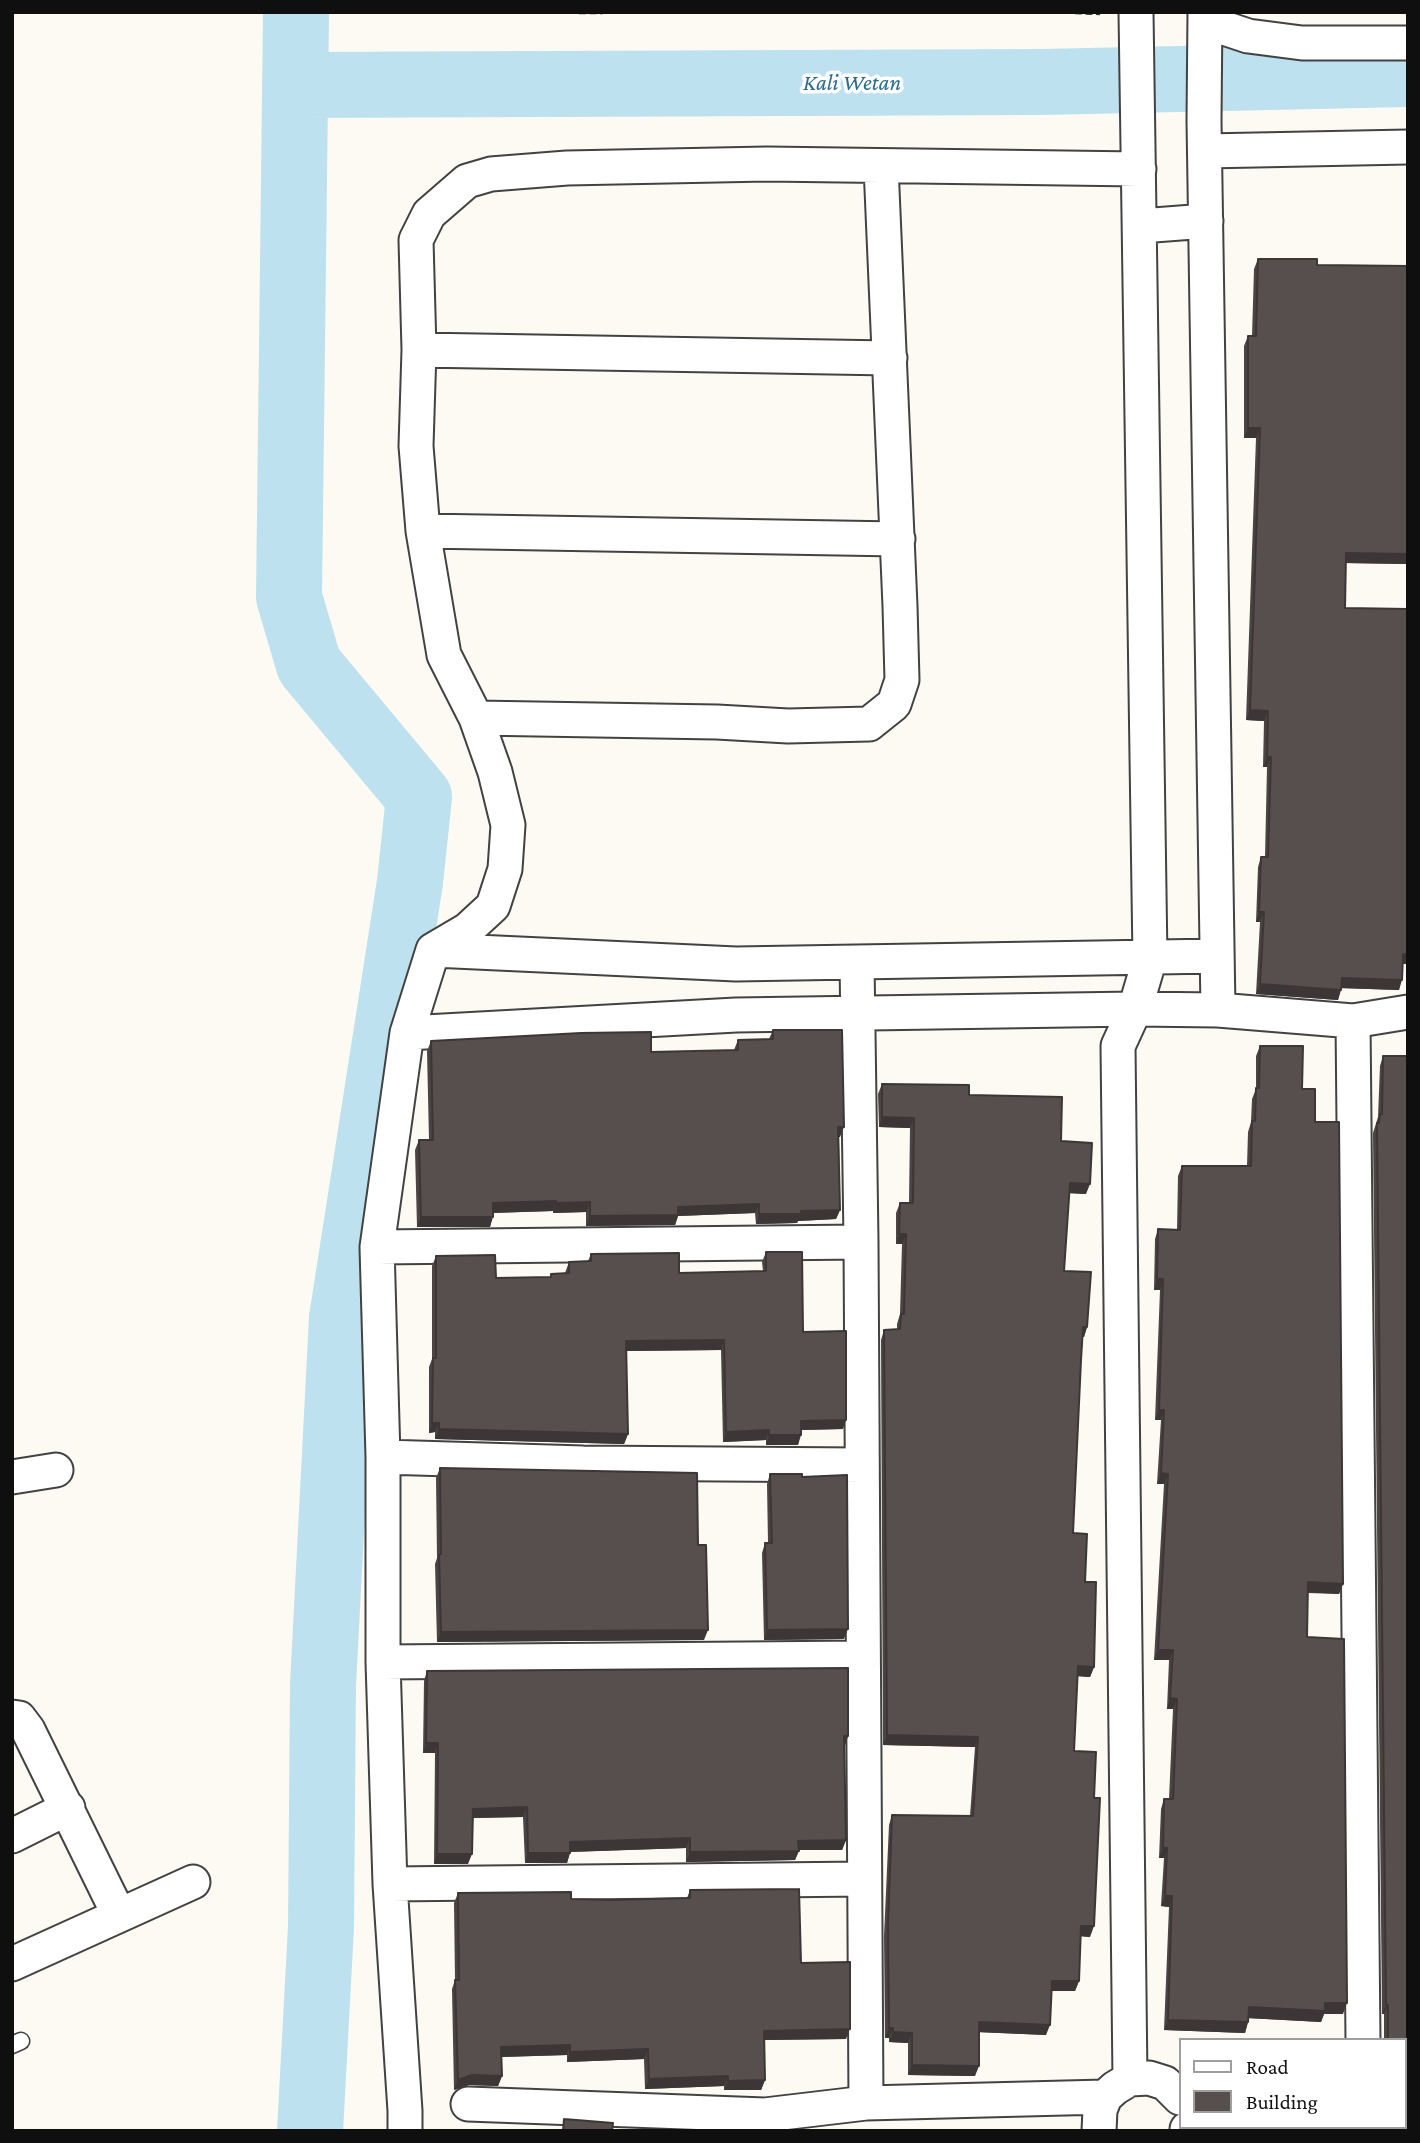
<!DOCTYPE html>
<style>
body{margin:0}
#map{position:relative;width:1420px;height:2143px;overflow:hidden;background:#fdfaf3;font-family:"Crimson Pro",serif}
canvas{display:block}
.frame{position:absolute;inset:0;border:14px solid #0f0f0f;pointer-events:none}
.legend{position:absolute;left:1179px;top:2038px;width:228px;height:91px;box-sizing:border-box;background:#fff;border:2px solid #9f9f9f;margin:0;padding:9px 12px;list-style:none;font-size:21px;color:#0f0f0f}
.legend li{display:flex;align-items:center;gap:14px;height:35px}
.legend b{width:35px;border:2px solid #9f9f9f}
</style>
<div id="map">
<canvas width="1420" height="2143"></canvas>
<div class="frame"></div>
<ul class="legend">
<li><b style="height:9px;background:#fff"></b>Road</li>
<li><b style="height:19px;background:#564f4d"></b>Building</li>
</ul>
</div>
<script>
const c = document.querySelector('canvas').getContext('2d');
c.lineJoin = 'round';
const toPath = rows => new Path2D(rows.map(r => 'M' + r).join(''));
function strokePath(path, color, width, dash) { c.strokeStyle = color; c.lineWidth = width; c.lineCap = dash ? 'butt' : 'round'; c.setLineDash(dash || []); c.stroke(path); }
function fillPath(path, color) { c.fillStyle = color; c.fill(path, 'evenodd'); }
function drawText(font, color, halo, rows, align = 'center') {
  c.font = font + ' "Crimson Pro",serif'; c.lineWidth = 7; c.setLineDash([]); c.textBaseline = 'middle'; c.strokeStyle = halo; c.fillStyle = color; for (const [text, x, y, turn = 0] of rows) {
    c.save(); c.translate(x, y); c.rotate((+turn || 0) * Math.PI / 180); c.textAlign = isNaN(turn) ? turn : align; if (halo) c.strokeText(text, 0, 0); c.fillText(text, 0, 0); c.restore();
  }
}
strokePath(toPath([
 [296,12,289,597,309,665,419,797,410,882,342,1318,323,1685,321,1927,310,2131],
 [295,85,1041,82,1408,74]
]), '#bde1ee', 66);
const service = toPath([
 [12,2045,21,2041]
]);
const minor = toPath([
 [1205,12,1204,121,1218,1010],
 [1206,22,1248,36,1302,43,1408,43],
 [1205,151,1408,147],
 [1141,226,1206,221],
 [419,350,890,358],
 [423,531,898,539],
 [476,718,717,722,788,726,869,724,894,704,902,680,900,606,881,166],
 [433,950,736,964,1217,956],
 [857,962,861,1242,866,2103],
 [1353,1021,1363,2040],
 [407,1033,736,1015,1135,1009,1218,1010,1353,1021,1408,1012],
 [377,1247,861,1242],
 [383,1457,383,1662,390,1884,405,2111,405,2131],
 [861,1465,583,1463,383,1457,377,1247,407,1033,433,950,467,930,493,906,505,869,508,825,495,772,476,718,444,655,423,531,416,446,419,350,416,240,429,214,467,181,491,174,567,168,767,164,1139,169],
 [12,1477,56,1470],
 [383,1662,863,1658],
 [12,1717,19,1718,28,1730,119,1915],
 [12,1836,68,1808],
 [390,1884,864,1879],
 [12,1964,193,1882],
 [1130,2079,1118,1046,1135,1009,1150,958,1136,12],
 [468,2104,765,2115,866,2103,1105,2097],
 [1364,2127,1364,2131],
 [1187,2129,1271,2131],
 [1099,2131,1100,2110,1105,2097,1115,2088,1130,2079,1149,2078,1165,2083,1180,2098]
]);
strokePath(service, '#424242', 19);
strokePath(minor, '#424242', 37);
strokePath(toPath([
 [579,12,603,12],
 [1075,12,1100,13]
]), '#313131', 4.5, [7, 3.5]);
strokePath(service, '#fff', 16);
strokePath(minor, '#fff', 33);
fillPath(toPath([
 [1258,259,1317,265,1408,266,1408,564,1346,563,1345,608,1408,609,1408,964,1403,964,1399,990,1341,988,1338,1000,1256,994,1260,922,1256,922,1258,867,1261,857,1265,857,1267,767,1263,767,1264,721,1246,720,1256,438,1244,438,1244,346,1248,336,1252,336,1254,269],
 [773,1030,840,1137,839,1137,840,1210,836,1219,798,1221,797,1223,756,1224,755,1213,678,1216,675,1225,586,1226,586,1212,553,1213,553,1211,493,1213,490,1227,417,1227,415,1150,419,1140,429,1140,427,1051,431,1041,651,1052,734,1050,738,1040,769,1039],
 [1260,1046,1302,1089,1315,1122,1343,1584,1339,1594,1308,1593,1307,1637,1343,2014,1324,2014,1321,2022,1249,2018,1248,2022,1245,2033,1164,2030,1169,1907,1161,1906,1164,1858,1159,1858,1161,1809,1164,1799,1169,1799,1173,1709,1167,1709,1169,1660,1154,1660,1164,1484,1157,1484,1161,1420,1155,1420,1160,1290,1154,1290,1155,1239,1158,1229,1177,1230,1178,1176,1182,1166,1247,1166,1248,1132,1251,1122,1252,1099,1256,1089,1256,1056],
 [1383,1056,1408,1056,1408,2050,1404,2050,1404,2040,1384,2040,1384,2014,1382,2014,1373,1133,1378,1117,1380,1066],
 [882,1084,969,1095,1061,1141,1086,1194,1069,1193,1064,1271,1087,1327,1084,1337,1083,1337,1081,1360,1073,1533,1085,1582,1094,1667,1090,1677,1078,1676,1074,1751,1094,1798,1090,1937,1081,1936,1079,1981,1075,1991,1051,1991,1046,2035,979,2032,975,2076,908,2075,908,2043,889,2042,889,2038,885,2038,884,1936,889,1825,892,1815,970,1816,975,1747,883,1745,881,1340,884,1330,897,1330,897,1324,900,1314,902,1244,896,1244,896,1213,900,1203,909,1203,910,1128,879,1127,878,1094],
 [766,1252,803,1332,843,1429,801,1430,798,1445,766,1445,766,1440,723,1442,721,1350,626,1351,628,1434,624,1444,435,1439,435,1432,429,1433,429,1367,432,1359,432,1266,436,1256,496,1278,550,1277,551,1274,565,1273,569,1262,588,1261,591,1254,679,1273,763,1271,762,1262],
 [440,1468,698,1545,704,1640,437,1642,435,1564,437,1558,436,1478],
 [770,1474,844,1639,764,1640,762,1553,765,1543,768,1543,767,1484],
 [427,1671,848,1736,844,1746,846,1840,842,1850,799,1850,795,1860,686,1862,686,1848,570,1852,567,1863,525,1863,523,1817,472,1818,468,1864,434,1864,435,1753,423,1753,424,1681],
 [690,1890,801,1963,846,2039,764,2040,765,2080,761,2090,724,2090,724,2086,645,2089,644,2059,567,2062,567,2055,502,2057,502,2076,498,2086,469,2085,454,2090,452,1989,455,1980,454,1903,458,1893,571,1899,612,1900,687,1898]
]), '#4a4442');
fillPath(toPath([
 [1248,428,1260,428,1256,438,1244,438],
 [1346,553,1408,554,1408,564,1342,563],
 [1250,710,1268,711,1264,721,1246,720],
 [1267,757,1271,757,1267,767,1263,767],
 [1259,912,1264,912,1260,922,1256,922],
 [1403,954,1408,954,1408,964,1399,964],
 [1342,978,1402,980,1399,990,1338,988],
 [1260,984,1341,990,1338,1000,1256,994],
 [882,1117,914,1118,910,1128,879,1127],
 [838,1127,844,1127,840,1137,835,1137],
 [1070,1183,1090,1184,1086,1194,1066,1193],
 [556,1201,553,1211,489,1213,493,1203],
 [590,1202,586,1212,553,1213,556,1203],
 [759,1204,755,1213,678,1216,675,1225,586,1226,590,1216,678,1207],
 [840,1210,836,1219,798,1221,797,1223,756,1224,759,1214,801,1211],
 [421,1217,493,1217,490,1227,417,1227],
 [899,1234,906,1234,902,1244,896,1244],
 [1157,1279,1163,1279,1160,1290,1154,1290],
 [1083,1327,1087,1327,1084,1337,1080,1337],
 [724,1340,721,1350,623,1351,626,1341],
 [1159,1410,1164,1410,1161,1420,1155,1420],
 [846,1420,843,1429,798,1430,801,1421],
 [432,1423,439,1423,435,1432,429,1433],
 [439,1429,628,1434,624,1444,435,1439],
 [769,1430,766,1440,723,1442,726,1432],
 [769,1435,801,1435,798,1445,766,1445],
 [1161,1473,1168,1474,1164,1484,1157,1484],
 [1308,1582,1343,1584,1339,1594,1305,1592],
 [848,1629,844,1639,764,1640,767,1630],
 [708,1630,704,1640,437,1642,441,1632],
 [1158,1650,1173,1650,1169,1660,1154,1660],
 [1078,1666,1094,1667,1090,1677,1074,1676],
 [1170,1698,1177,1699,1173,1709,1167,1709],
 [887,1735,978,1737,975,1747,883,1745],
 [844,1736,848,1736,845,1746,840,1746],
 [426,1743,438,1743,435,1753,423,1753],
 [527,1807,523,1817,469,1818,473,1809],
 [690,1838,686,1848,566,1852,570,1842],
 [846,1840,842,1850,795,1850,798,1841],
 [1163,1848,1167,1848,1164,1858,1159,1858],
 [799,1851,795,1860,686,1862,690,1852],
 [528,1853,570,1853,567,1863,525,1863],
 [437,1854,472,1854,468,1864,434,1864],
 [1165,1896,1172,1896,1169,1907,1161,1906],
 [1081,1926,1094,1926,1090,1937,1077,1936],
 [1052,1981,1079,1981,1075,1991,1048,1991],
 [1325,2003,1347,2003,1343,2014,1324,2014,1321,2022,1245,2018,1249,2007],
 [1386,2005,1388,2005,1384,2014,1382,2014],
 [1168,2020,1248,2022,1245,2033,1164,2030],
 [979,2022,1050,2025,1046,2035,975,2032],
 [889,2028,893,2028,889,2038,885,2038],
 [850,2029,846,2039,760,2040,764,2031],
 [893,2032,912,2033,908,2043,889,2042],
 [1404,2040,1408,2040,1408,2050,1404,2050],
 [570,2045,567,2055,498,2057,501,2047],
 [648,2049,644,2059,567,2062,570,2052],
 [912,2065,979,2066,975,2076,908,2075],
 [472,2075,502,2076,498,2086,469,2085,454,2090,458,2080],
 [728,2076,724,2086,645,2089,649,2079],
 [765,2080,761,2090,724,2090,728,2081]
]), '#3c3736');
const building = toPath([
 [1258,259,1317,259,1317,265,1408,266,1408,554,1346,553,1345,608,1408,609,1408,954,1403,954,1402,980,1342,978,1341,990,1260,984,1264,912,1259,912,1261,857,1268,857,1271,757,1267,757,1268,711,1250,710,1260,428,1248,428,1248,336,1256,336,1258,259],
 [773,1030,842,1030,844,1127,838,1127,840,1210,801,1211,801,1214,759,1214,759,1204,678,1207,678,1215,590,1216,590,1202,556,1203,556,1201,493,1203,493,1217,421,1217,419,1140,433,1140,431,1041,581,1033,651,1032,651,1052,738,1050,738,1040,773,1039,773,1030],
 [1260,1046,1303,1046,1302,1089,1315,1089,1315,1122,1339,1122,1343,1584,1308,1582,1307,1637,1344,1639,1347,2003,1325,2003,1325,2011,1249,2007,1248,2022,1168,2020,1172,1896,1165,1896,1167,1848,1163,1848,1164,1799,1173,1799,1177,1699,1170,1698,1173,1650,1158,1650,1168,1474,1161,1473,1164,1410,1159,1410,1163,1279,1157,1279,1158,1229,1180,1230,1182,1166,1251,1166,1252,1121,1255,1121,1256,1088,1259,1088,1260,1046],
 [1383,1056,1408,1056,1408,2040,1388,2040,1388,2005,1386,2005,1377,1123,1379,1123,1380,1114,1382,1114,1383,1056],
 [882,1084,969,1085,969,1095,1062,1097,1061,1141,1092,1143,1090,1184,1070,1183,1064,1271,1091,1272,1087,1327,1083,1327,1081,1360,1073,1533,1087,1534,1085,1582,1096,1582,1094,1667,1078,1666,1074,1751,1096,1752,1094,1798,1100,1798,1094,1926,1081,1926,1079,1981,1052,1981,1050,2025,979,2022,979,2066,912,2065,912,2033,893,2032,893,2028,889,2028,888,1925,892,1815,973,1816,978,1737,887,1735,884,1330,900,1329,901,1314,904,1314,906,1234,899,1234,900,1203,913,1203,914,1118,882,1117,882,1084],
 [766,1252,802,1252,803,1332,846,1331,846,1420,801,1421,801,1435,769,1435,769,1430,726,1432,724,1340,626,1341,628,1434,439,1429,439,1423,432,1423,433,1358,436,1358,436,1256,495,1255,496,1278,551,1277,551,1274,569,1273,569,1262,591,1261,591,1254,679,1253,679,1273,766,1271,766,1252],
 [440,1468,697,1473,698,1545,706,1545,708,1630,441,1632,439,1555,441,1554,440,1468],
 [770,1474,802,1474,802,1477,847,1475,848,1629,767,1630,765,1543,772,1543,770,1474],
 [848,1668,848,1736,844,1736,846,1840,798,1841,799,1851,690,1852,690,1838,570,1842,570,1853,528,1853,527,1807,473,1809,472,1854,437,1854,438,1743,426,1743,427,1671,848,1668],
 [799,1889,801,1963,850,1962,850,2029,764,2031,765,2080,728,2081,728,2076,649,2079,648,2049,570,2052,570,2045,501,2047,502,2076,472,2075,458,2080,455,1980,459,1980,458,1893,571,1892,571,1899,612,1900,690,1898,690,1890,799,1889],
 [564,2119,613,2123,612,2131,563,2131,564,2119]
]);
fillPath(building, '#564f4d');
strokePath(building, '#3c3736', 2);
drawText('italic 23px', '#286d91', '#fff', [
 ["Kali Wetan",852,83]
]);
</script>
